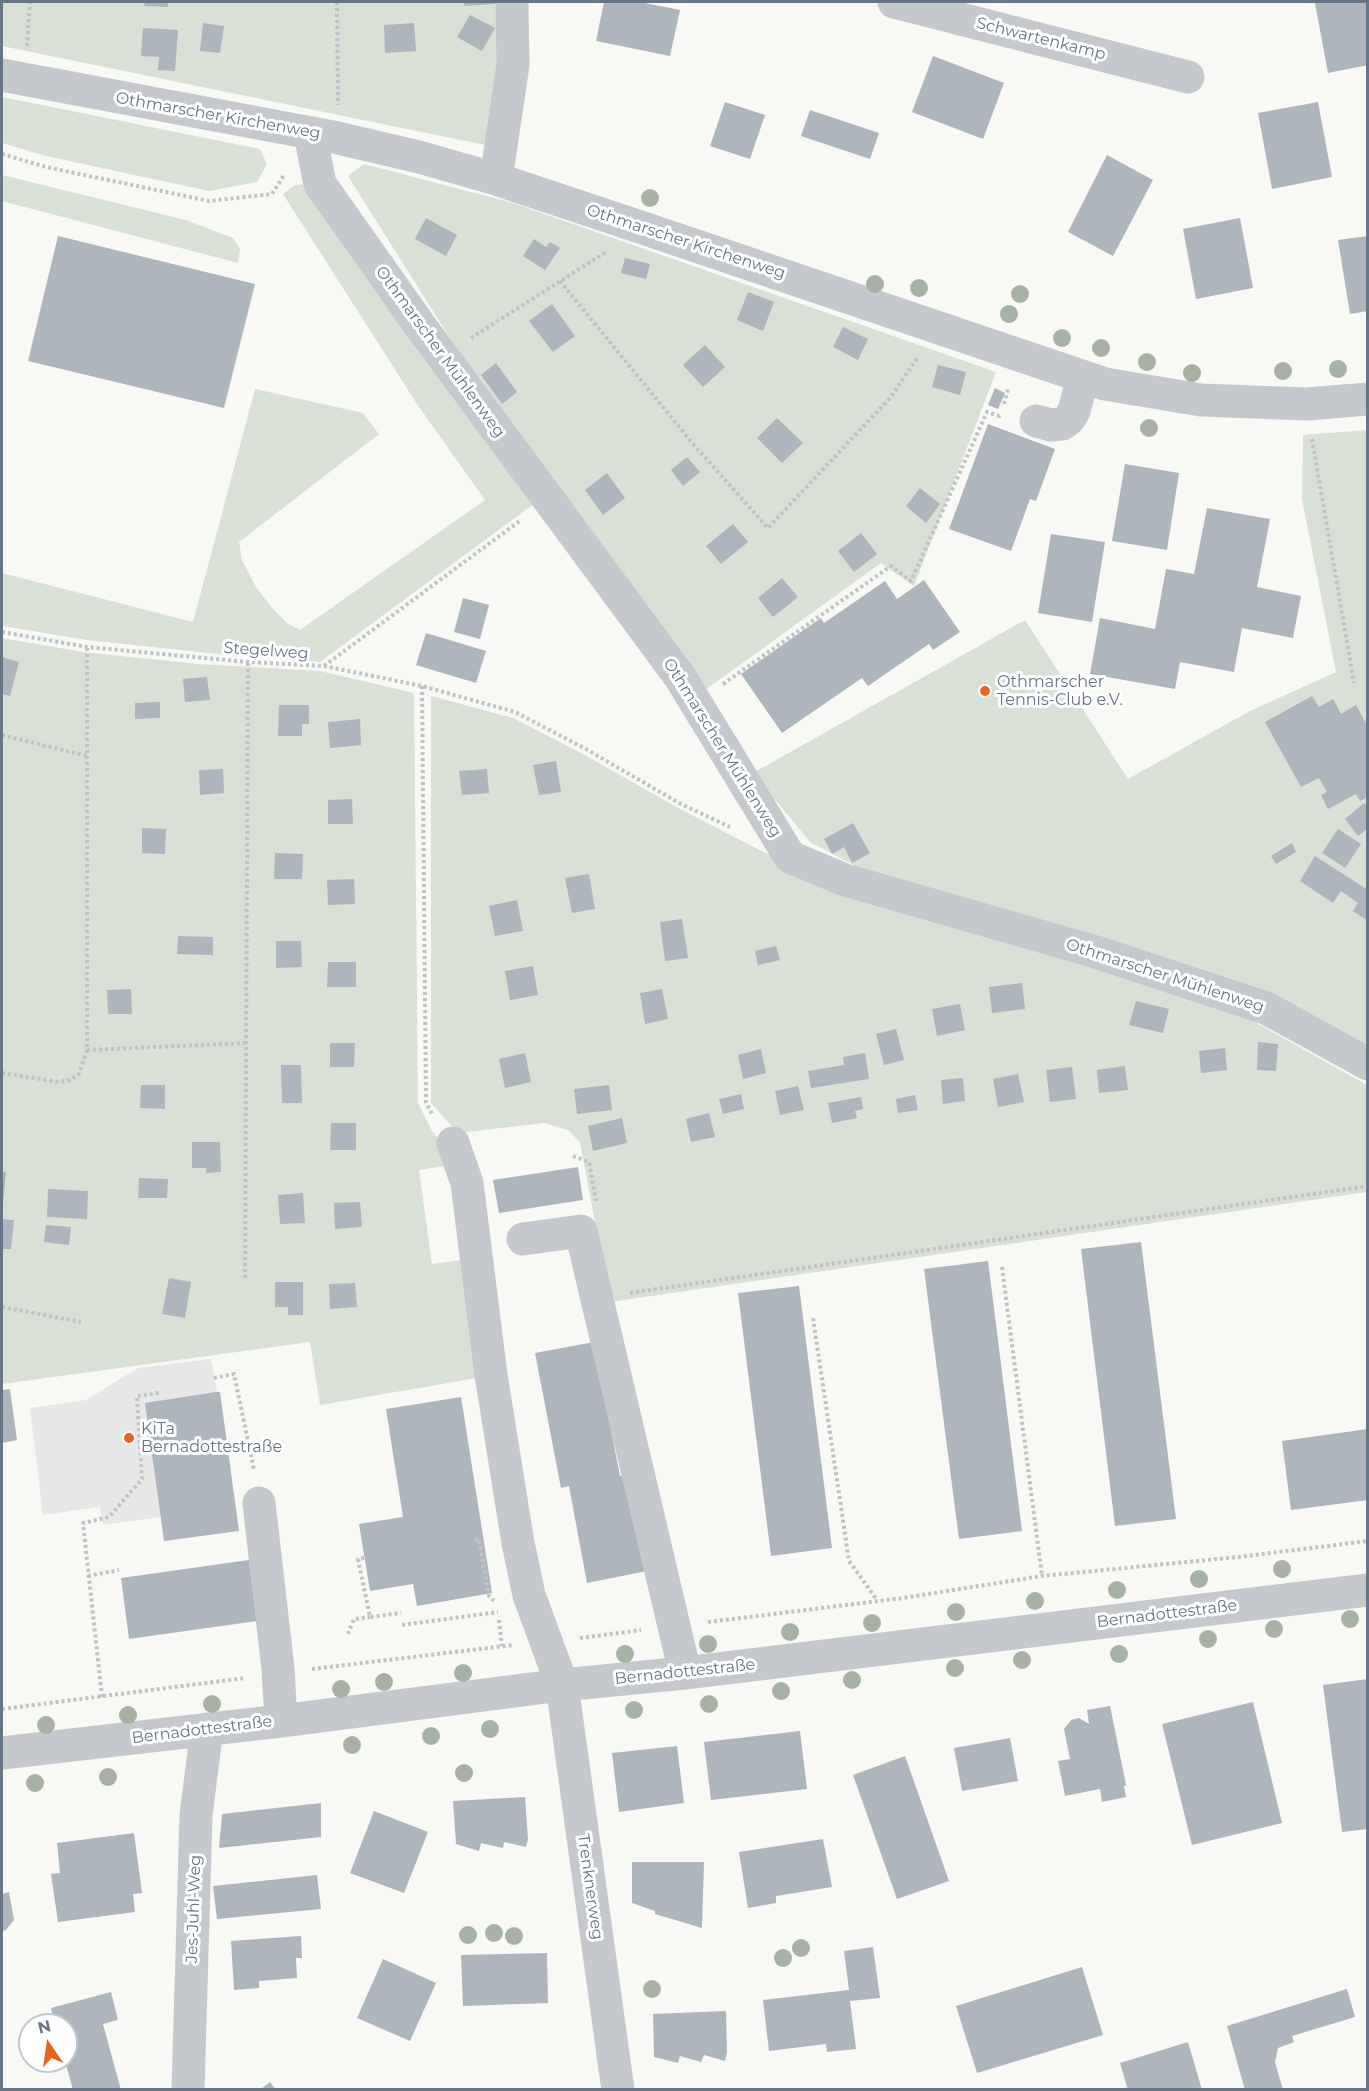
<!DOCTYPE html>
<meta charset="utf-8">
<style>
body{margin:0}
#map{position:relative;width:1369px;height:2091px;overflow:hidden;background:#f8f8f5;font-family:Montserrat,sans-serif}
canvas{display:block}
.frame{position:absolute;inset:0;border:3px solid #667587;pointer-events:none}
.north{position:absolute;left:18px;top:2013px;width:60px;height:60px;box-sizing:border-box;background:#fff;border:2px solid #c2c8cf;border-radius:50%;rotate:347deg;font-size:16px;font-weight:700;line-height:24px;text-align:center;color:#667587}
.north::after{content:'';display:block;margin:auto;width:21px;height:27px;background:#ea6323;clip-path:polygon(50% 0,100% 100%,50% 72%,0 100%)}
</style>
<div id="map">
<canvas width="1369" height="2091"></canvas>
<div class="frame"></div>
<div class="north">N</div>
</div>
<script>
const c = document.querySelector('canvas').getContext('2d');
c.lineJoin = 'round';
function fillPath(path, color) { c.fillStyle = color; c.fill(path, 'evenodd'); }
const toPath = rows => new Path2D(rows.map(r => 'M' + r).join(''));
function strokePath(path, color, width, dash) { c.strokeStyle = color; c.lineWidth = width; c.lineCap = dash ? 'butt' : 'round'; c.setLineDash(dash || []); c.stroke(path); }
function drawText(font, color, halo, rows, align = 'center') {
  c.font = font + ' Montserrat,sans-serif'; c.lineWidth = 6; c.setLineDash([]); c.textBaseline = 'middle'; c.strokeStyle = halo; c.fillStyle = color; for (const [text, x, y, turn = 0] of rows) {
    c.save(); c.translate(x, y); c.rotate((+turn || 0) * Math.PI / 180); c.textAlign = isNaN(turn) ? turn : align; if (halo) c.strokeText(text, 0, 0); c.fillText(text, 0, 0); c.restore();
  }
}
fillPath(toPath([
 [211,1359,231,1468,199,1502,160,1517,103,1525,100,1507,43,1515,30,1408,86,1400,138,1368]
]), '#e6e7e6');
fillPath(toPath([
 [2,2,503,2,490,146,2,46],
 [2,97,260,149,267,164,257,182,209,191,46,156,2,143],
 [364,164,513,203,996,372,914,586,881,563,705,690,460,354,348,176],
 [2,175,186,220,233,238,240,249,238,263,2,201],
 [304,184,535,503,320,662,247,657,87,640,2,626,2,573,193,622,255,389,363,413,379,434,239,542,242,560,256,587,272,608,287,623,300,630,485,500,417,404,283,194,295,185],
 [1367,430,1367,1052,876,877,810,842,753,773,1025,620,1128,779,1250,711,1336,672,1302,499,1303,435],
 [2,638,83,652,198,664,320,671,414,693,418,1103,432,1131,457,1164,419,1170,432,1264,476,1258,477,1378,320,1405,310,1342,2,1384],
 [431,696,513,718,581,753,680,809,828,885,1239,1013,1367,1085,1367,1192,610,1302,580,1142,568,1130,544,1123,458,1133,431,1103]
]), '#d9e0d6');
fillPath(toPath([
 [145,2,168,2,168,7,144,6],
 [464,2,494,2,495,4,464,6],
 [604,2,640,2,680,10,670,56,596,41],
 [1321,2,1368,2,1368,65,1328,73,1315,3],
 [470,15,495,28,482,51,457,37],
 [203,23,224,26,220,53,200,51],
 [414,23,416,51,385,53,384,25],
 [143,28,178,30,175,71,158,70,159,57,141,56],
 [933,56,1004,83,983,139,912,112],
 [725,102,765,115,750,159,710,146],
 [1318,102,1332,177,1272,189,1258,113],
 [810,110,879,133,870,159,801,136],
 [1107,155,1153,180,1113,256,1068,232],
 [426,218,457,235,446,256,415,239],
 [1240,218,1253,288,1196,299,1183,229],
 [58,236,255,284,224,408,28,361],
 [1368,236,1368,311,1350,314,1338,240],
 [534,239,546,247,550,242,560,248,545,270,523,256],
 [625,258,650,264,646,279,621,273],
 [748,292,774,302,763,331,737,320],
 [552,304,575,336,553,352,529,321],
 [843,327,868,339,858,360,833,347],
 [705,345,725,367,703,387,683,365],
 [496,363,517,392,502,404,481,375],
 [938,365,966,372,960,395,932,387],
 [995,388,1005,393,998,409,988,405],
 [777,418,803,443,782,463,757,438],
 [988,424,1055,449,1036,501,1030,499,1011,551,949,529],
 [687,457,700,472,683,486,671,470],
 [1125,464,1179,473,1167,550,1112,541],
 [607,473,625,498,603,515,585,490],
 [920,488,940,504,926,523,906,506],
 [1207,508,1270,519,1257,587,1301,596,1293,638,1242,628,1234,672,1180,662,1175,689,1090,674,1100,618,1155,629,1166,569,1194,574],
 [733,524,748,542,721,564,706,546],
 [861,533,877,554,854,572,838,551],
 [1051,534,1105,542,1092,622,1038,613],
 [782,578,798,597,773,617,758,598],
 [924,580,960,632,933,650,929,644,868,686,862,678,782,733,741,674,821,618,824,623,885,581,897,599],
 [463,598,489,605,480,639,454,632],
 [426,633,486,651,476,683,416,665],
 [2,657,19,662,10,696,2,694],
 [207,677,210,700,185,702,183,679],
 [1312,696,1319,707,1333,699,1341,714,1356,705,1368,727,1368,797,1360,801,1356,794,1328,809,1321,795,1327,792,1319,778,1301,787,1265,722],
 [160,702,160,718,135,719,135,703],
 [279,705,309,705,309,724,302,724,302,736,278,736],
 [360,719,361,745,330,748,328,722],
 [556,761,561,792,539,795,533,765],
 [223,769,224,793,200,795,199,770],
 [487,769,489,793,462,795,459,771],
 [352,799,353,824,328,824,328,800],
 [1364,803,1368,807,1368,828,1358,836,1345,819],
 [853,823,870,853,852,863,844,847,832,854,824,839],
 [142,828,166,829,165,854,142,853],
 [1338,829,1361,844,1345,868,1322,853],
 [1292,843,1296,852,1276,864,1271,856],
 [275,853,303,854,302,879,274,879],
 [1315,856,1368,890,1368,921,1353,911,1358,903,1341,891,1333,903,1300,881],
 [589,874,595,909,572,913,565,878],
 [354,879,355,904,328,905,327,880],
 [517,900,523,931,495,936,489,906],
 [682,919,688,958,665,961,660,922],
 [178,936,213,937,213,955,177,954],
 [276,941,301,941,302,967,276,968],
 [776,946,780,960,758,965,755,951],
 [328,962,356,962,356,987,327,987],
 [533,966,538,995,510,1000,505,971],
 [1022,983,1025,1009,992,1013,989,987],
 [131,989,132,1014,108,1014,107,990],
 [662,989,668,1019,645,1024,640,993],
 [1136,1001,1169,1009,1163,1033,1129,1025],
 [960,1004,965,1030,937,1036,932,1009],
 [896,1029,904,1060,884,1065,876,1034],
 [1258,1042,1278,1044,1276,1071,1257,1070],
 [330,1043,355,1043,354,1067,330,1067],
 [1225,1048,1227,1070,1201,1073,1199,1051],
 [761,1049,766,1073,743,1079,738,1055],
 [525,1053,531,1082,505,1088,499,1059],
 [865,1053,869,1079,811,1088,808,1071,844,1065,843,1057],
 [281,1065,301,1065,302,1103,282,1103],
 [1125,1066,1128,1090,1099,1093,1097,1070],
 [1072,1067,1076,1099,1050,1102,1046,1070],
 [1018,1074,1024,1102,998,1107,993,1079],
 [963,1078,965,1101,943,1104,941,1080],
 [141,1085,165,1085,165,1109,140,1108],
 [609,1085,612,1110,577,1114,574,1089],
 [798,1086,804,1110,780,1115,775,1091],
 [741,1094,744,1109,723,1114,719,1099],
 [915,1095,918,1110,898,1113,896,1099],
 [861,1097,863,1109,855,1111,857,1118,832,1123,828,1103],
 [709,1113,715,1137,691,1142,686,1119],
 [622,1118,627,1143,593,1151,588,1126],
 [331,1123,356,1123,356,1150,330,1150],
 [192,1142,220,1142,221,1172,206,1173,206,1168,192,1168],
 [578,1167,583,1200,499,1213,493,1180],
 [2,1172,6,1172,3,1204,2,1204],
 [139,1178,168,1179,167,1198,138,1198],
 [48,1189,88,1191,87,1219,47,1217],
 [303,1193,305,1223,280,1224,278,1195],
 [360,1202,362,1227,335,1229,334,1203],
 [2,1219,14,1220,11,1249,2,1249],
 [46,1225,71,1227,69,1245,44,1242],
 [1141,1242,1176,1519,1115,1526,1081,1249],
 [988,1261,1022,1531,959,1539,924,1269],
 [169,1278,191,1282,185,1318,162,1314],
 [275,1282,303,1282,303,1315,288,1315,288,1307,275,1307],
 [355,1283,357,1307,330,1309,329,1284],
 [799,1286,832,1548,771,1556,738,1293],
 [594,1342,620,1476,628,1475,647,1571,587,1583,569,1486,561,1488,535,1353],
 [10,1389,17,1440,2,1443,2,1390],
 [216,1392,220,1392,239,1531,164,1541,145,1403],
 [461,1397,492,1593,417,1606,413,1584,370,1591,359,1524,403,1517,386,1409],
 [1368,1429,1368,1500,1291,1510,1282,1441],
 [249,1560,257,1621,129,1639,121,1578],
 [1368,1679,1368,1829,1342,1832,1323,1685],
 [1253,1702,1282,1823,1192,1845,1162,1724],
 [1110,1706,1126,1785,1124,1786,1126,1797,1102,1802,1100,1789,1065,1796,1058,1761,1070,1759,1064,1729,1071,1720,1079,1718,1089,1724,1087,1710],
 [800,1731,807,1789,711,1800,704,1742],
 [1010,1738,1018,1781,962,1791,954,1748],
 [677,1746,684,1803,619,1812,612,1753],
 [905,1756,949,1881,897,1899,853,1775],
 [525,1797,528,1839,526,1847,504,1842,503,1848,481,1843,479,1851,456,1844,453,1801],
 [321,1803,321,1837,219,1848,222,1814],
 [374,1811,428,1832,404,1893,350,1873],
 [134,1833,142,1893,133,1894,135,1912,58,1922,51,1874,60,1873,57,1843],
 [823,1839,832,1887,776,1896,776,1903,748,1908,739,1852],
 [632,1862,704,1862,702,1928,655,1914,655,1911,632,1903],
 [317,1875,321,1909,217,1919,213,1886],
 [9,1892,14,1920,6,1930,2,1931,2,1894],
 [301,1936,302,1958,296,1958,297,1978,259,1981,259,1988,234,1990,231,1941],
 [873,1947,880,1998,850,2001,856,2049,827,2052,826,2044,769,2051,763,2000,849,1990,844,1951],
 [547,1953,548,2003,463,2006,461,1955],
 [383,1959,436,1983,410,2041,357,2018],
 [1082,1967,1103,2035,977,2073,956,2006],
 [1347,1989,1355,2017,1292,2036,1294,2042,1278,2048,1275,2062,1283,2090,1245,2090,1227,2026],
 [111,1992,118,2020,103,2024,121,2090,73,2090,65,2061,66,2025,55,2025,51,2008],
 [726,2011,727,2052,725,2061,704,2055,701,2062,680,2056,678,2063,654,2057,653,2014],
 [1188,2042,1202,2090,1128,2090,1120,2063],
 [270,2082,276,2090,260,2090]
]), '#aeb5bc');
strokePath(toPath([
 [337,2,338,105],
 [27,46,30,2],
 [2,154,46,167,209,201,272,194,284,175],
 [560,281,694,445,768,528,890,398,918,357],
 [471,338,606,252],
 [1004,404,1008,389],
 [1312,439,1354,683],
 [2,632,87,647,248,662,324,666,422,686,515,712,586,749,679,803,730,827],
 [324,666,521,520],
 [723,684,891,566,911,581,987,412,999,416,1000,414],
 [422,686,426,1102,433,1116],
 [2,735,87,756],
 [87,1050,245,1043],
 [2,1073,59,1082,70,1080,79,1074,87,1050,87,647],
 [573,1156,589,1162,596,1201],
 [1002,1267,1042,1576],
 [245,1278,248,662],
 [630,1293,1368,1186],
 [2,1307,81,1322],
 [813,1318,849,1561,877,1600],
 [214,1378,234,1374,254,1470],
 [475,1540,479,1539,489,1596,495,1602],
 [364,1558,358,1559,370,1617,401,1613],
 [88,1576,119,1570],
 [499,1620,502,1646],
 [708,1622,903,1598,1042,1576,1238,1557,1368,1541],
 [402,1625,498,1612],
 [348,1634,354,1619,370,1617],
 [580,1638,641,1630],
 [312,1669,513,1645],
 [102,1697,83,1523,109,1517,142,1479,137,1396,159,1393],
 [2,1709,245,1678]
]), '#c1c2c5', 4, [3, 3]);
strokePath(toPath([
 [894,2,1188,77],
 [2,75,338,138,419,157,496,179,643,228,1105,384,1201,400,1307,404,1368,399],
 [310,134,320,184,421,327,680,677,790,857,845,880,1096,952,1266,1008,1368,1064],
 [496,179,513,65,512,2],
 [1036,421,1051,425,1062,424,1069,419,1074,411,1083,377],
 [453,1143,467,1183,491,1375,518,1543,529,1595,562,1685,618,2090],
 [523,1239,581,1231,685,1673],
 [259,1503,278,1669,281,1721],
 [2,1753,281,1721,562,1685,685,1673,1368,1590],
 [188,2090,196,1815,207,1729]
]), '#c5c8cc', 33);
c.fillStyle = '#a7b2a4';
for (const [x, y] of [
 [650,198],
 [875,284],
 [919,288],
 [1020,294],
 [1009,314],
 [1062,338],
 [1101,348],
 [1147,362],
 [1338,369],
 [1283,371],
 [1192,373],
 [1149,428],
 [1282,1569],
 [1199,1579],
 [1117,1590],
 [1035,1601],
 [956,1612],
 [1350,1619],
 [872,1623],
 [1274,1629],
 [790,1632],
 [1208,1639],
 [708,1644],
 [625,1654],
 [1119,1654],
 [1022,1660],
 [955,1668],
 [463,1673],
 [852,1680],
 [384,1682],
 [341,1689],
 [781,1691],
 [212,1704],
 [709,1704],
 [634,1710],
 [128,1715],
 [46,1725],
 [490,1729],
 [431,1736],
 [352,1745],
 [464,1773],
 [108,1777],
 [35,1783],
 [494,1933],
 [468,1935],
 [514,1936],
 [801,1948],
 [783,1958],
 [652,1989]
]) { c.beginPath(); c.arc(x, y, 9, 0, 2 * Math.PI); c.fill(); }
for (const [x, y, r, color] of [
 [985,691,6,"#ea6323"],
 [129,1438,6,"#ea6323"]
]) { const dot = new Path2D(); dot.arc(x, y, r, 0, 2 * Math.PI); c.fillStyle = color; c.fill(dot); strokePath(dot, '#fff', 2); }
drawText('16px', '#667587', '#fff', [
 ["Schwartenkamp",1041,39,14],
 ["Othmarscher Kirchenweg",218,116,10],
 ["Othmarscher Kirchenweg",686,242,18],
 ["Othmarscher Mühlenweg",440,352,54],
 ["Stegelweg",266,651,4],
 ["Othmarscher Mühlenweg",722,748,58],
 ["Othmarscher Mühlenweg",1165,976,18],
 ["Bernadottestraße",1167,1614,-7],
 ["Bernadottestraße",685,1672,-6],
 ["Bernadottestraße",202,1730,-7],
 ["Trenknerweg",590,1887,82],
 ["Jes-Juhl-Weg",194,1909,-88]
]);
drawText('16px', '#667587', '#fff', [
 ["Othmarscher",997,682],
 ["Tennis-Club e.V.",997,700],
 ["KiTa",141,1429],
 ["Bernadottestraße",141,1447]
], 'left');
</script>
